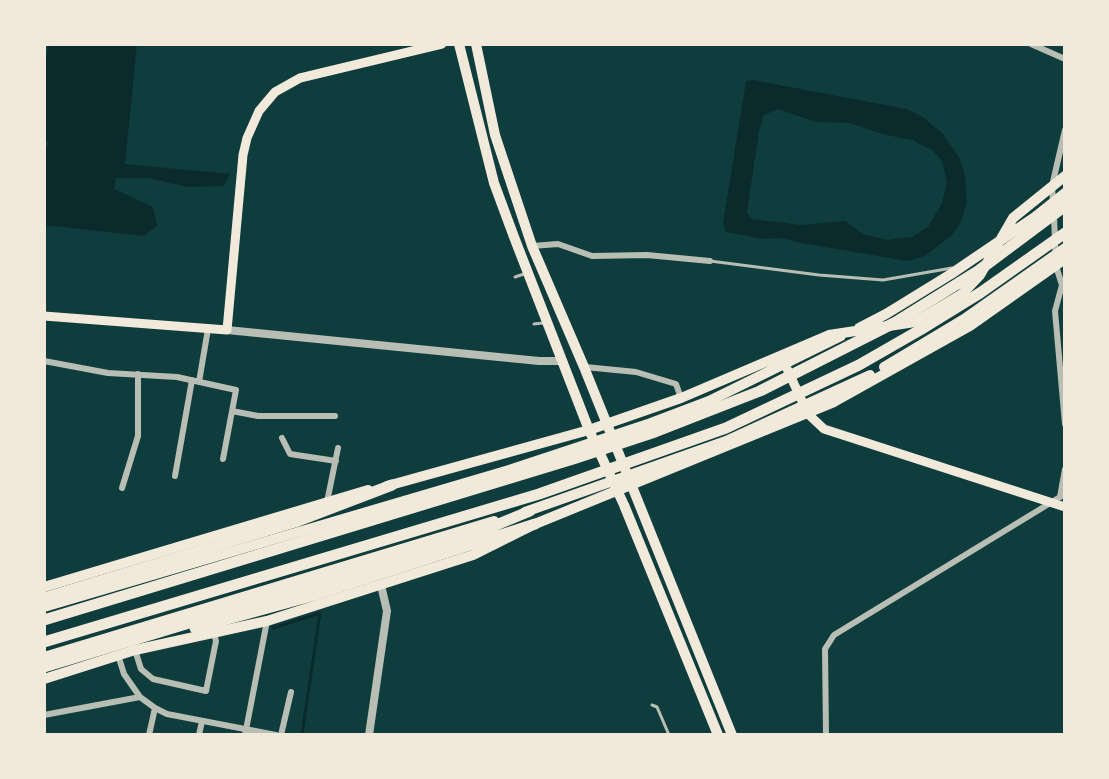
<!DOCTYPE html>
<style>
body{margin:0}
#map{position:relative;width:1109px;height:779px;overflow:hidden;background:#0f3d3e;font-family:"Source Sans 3",sans-serif}
canvas{display:block}
.frame{position:absolute;inset:0;border:46px solid #f1e9da;pointer-events:none}
</style>
<div id="map">
<canvas width="1109" height="779"></canvas>
<div class="frame"></div>
</div>
<script>
const c = document.querySelector('canvas').getContext('2d');
c.lineJoin = 'round';
function fillPath(path, color) { c.fillStyle = color; c.fill(path, 'evenodd'); }
const toPath = rows => new Path2D(rows.map(r => 'M' + r).join(''));
function strokePath(path, color, width, dash) { c.strokeStyle = color; c.lineWidth = width; c.lineCap = dash ? 'butt' : 'round'; c.setLineDash(dash || []); c.stroke(path); }
fillPath(toPath([
 [49,44,137,44,125,164,230,174,224,186,188,187,148,178,116,178,114,189,153,207,157,226,143,236,54,226,44,227,44,151,49,143,44,138,44,68],
 [753,80,906,109,923,117,943,134,959,157,965,175,967,202,960,224,951,236,925,256,908,261,795,242,784,238,763,239,726,232,723,223,746,81],
 [778,109,816,122,850,123,882,134,912,140,932,150,942,161,947,182,942,203,928,227,912,237,887,240,863,234,845,221,801,225,751,219,747,212,759,131,764,115]
]), '#0a2a2b');
strokePath(toPath([
 [273,628,320,613,302,735]
]), '#0a2a2b', 3);
strokePath(toPath([
 [710,261,819,275,883,280,952,268],
 [515,277,527,273],
 [534,324,543,323],
 [652,705,657,707,669,735]
]), '#b8beb3', 3);
strokePath(toPath([
 [1031,44,1065,59],
 [1053,201,1052,186,1065,130],
 [1054,216,1056,266,1062,285,1055,311,1065,424],
 [532,246,558,244,592,256,647,255,710,261],
 [44,361,108,373,177,377,236,390,223,459],
 [585,367,636,372,676,384,681,398],
 [199,382,208,329],
 [232,411,258,416,335,416],
 [282,438,290,454,336,461],
 [175,476,192,380],
 [122,488,138,436,138,374],
 [1060,497,1065,469],
 [327,502,338,448],
 [135,650,141,669,153,679,206,691,216,641,214,634],
 [118,655,124,674,140,697,155,708,167,714,276,735],
 [44,715,140,697],
 [149,735,155,708],
 [199,735,202,721],
 [245,735,267,621],
 [281,735,291,692],
 [826,735,825,649,834,635,1065,494]
]), '#b8beb3', 6);
strokePath(toPath([
 [227,330,539,361,562,361],
 [369,735,387,611,381,585]
]), '#b8beb3', 8);
strokePath(toPath([
 [44,316,227,330,243,155,247,138,259,111,275,92,300,78,442,44],
 [782,358,808,414,824,429,1065,507]
]), '#f1e9da', 9);
strokePath(toPath([
 [859,328,886,314,951,274,1035,217,1065,193],
 [884,367,964,319,1065,248],
 [387,486,589,430,681,398,829,335,915,322,962,294,980,275,1013,218,1065,176],
 [525,512,726,441,870,375],
 [44,587,368,490],
 [44,607,509,470,651,423,709,401,841,336],
 [44,657,494,521],
 [44,679,135,650,267,621,473,555,535,524,834,402,970,326,1065,259]
]), '#f1e9da', 10);
strokePath(toPath([
 [459,44,494,183,514,237,589,430,624,505,718,735],
 [476,44,495,135,532,246,584,367,732,735]
]), '#f1e9da', 10);
strokePath(toPath([
 [44,598,295,522,392,485],
 [44,620,573,459,655,432,760,391,896,322,978,271,1065,206],
 [195,628,315,595,535,524],
 [44,642,539,494,726,428,859,365,920,330,980,293,1065,233],
 [44,667,450,544,530,511]
]), '#f1e9da', 11);
</script>
